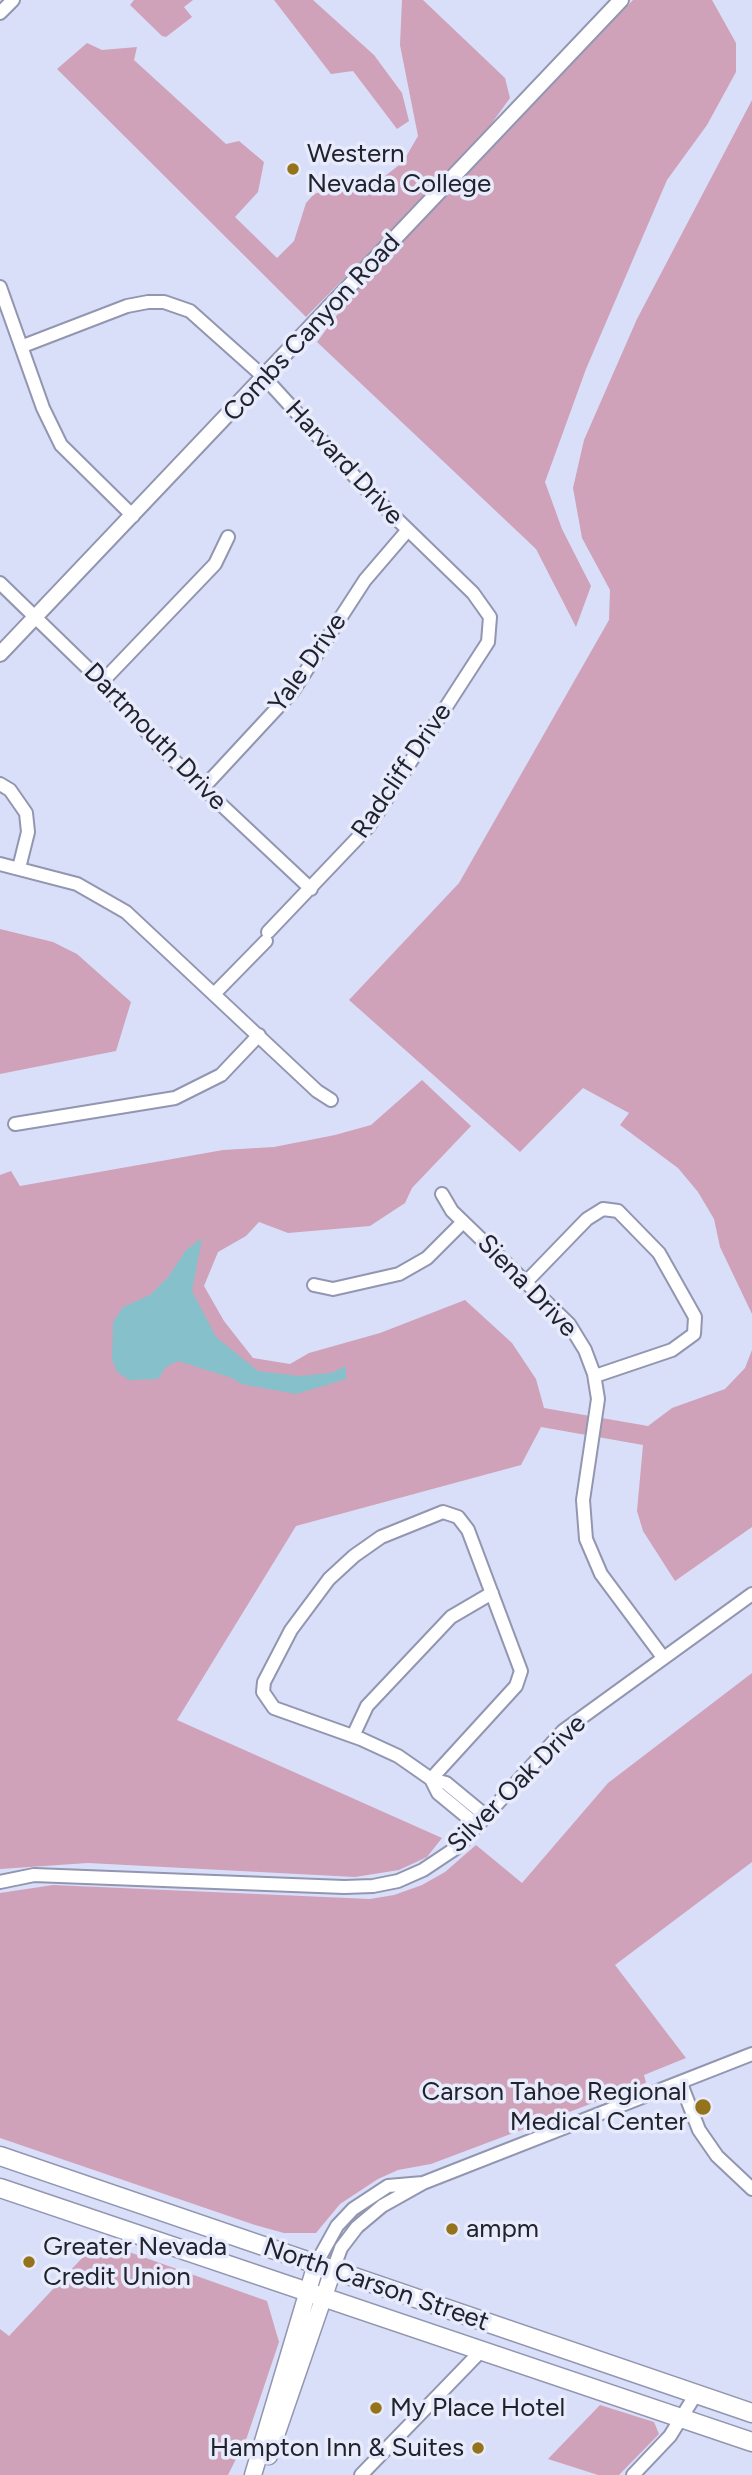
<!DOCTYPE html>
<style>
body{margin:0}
canvas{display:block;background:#d9def9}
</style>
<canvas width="752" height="2475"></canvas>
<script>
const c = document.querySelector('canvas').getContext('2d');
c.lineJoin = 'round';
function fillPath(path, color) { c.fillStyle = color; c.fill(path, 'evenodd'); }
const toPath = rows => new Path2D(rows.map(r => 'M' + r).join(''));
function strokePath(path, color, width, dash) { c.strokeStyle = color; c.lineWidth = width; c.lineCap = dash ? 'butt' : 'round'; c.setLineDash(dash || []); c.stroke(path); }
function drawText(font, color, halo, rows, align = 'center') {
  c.font = font + ' Figtree,sans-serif'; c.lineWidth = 7; c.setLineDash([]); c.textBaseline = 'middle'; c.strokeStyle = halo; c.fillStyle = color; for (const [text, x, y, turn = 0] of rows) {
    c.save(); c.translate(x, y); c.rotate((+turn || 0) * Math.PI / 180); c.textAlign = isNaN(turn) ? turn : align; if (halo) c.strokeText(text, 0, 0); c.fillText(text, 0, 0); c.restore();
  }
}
fillPath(toPath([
 [134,0,193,0,184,7,192,17,166,37,162,36,130,5],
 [274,0,313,0,374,55,402,93,409,121,397,129,353,71,331,74],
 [402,0,423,0,505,78,510,98,479,141,306,317,57,69,87,43,102,50,137,47,134,60,226,144,239,141,264,162,258,192,235,217,277,258,294,241,306,203,314,194,340,186,371,187,403,162,418,136,400,45],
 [633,0,712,0,736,43,736,72,707,125,667,180,586,369,545,482,562,529,591,586,576,627,536,549,317,342,348,300],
 [752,100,752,1314,720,1247,714,1219,698,1192,678,1168,620,1125,629,1113,583,1088,520,1152,349,1000,459,883,609,620,610,590,582,538,573,488,584,440,637,319],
 [0,929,53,942,77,954,131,1002,116,1051,0,1074],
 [422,1080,471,1126,412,1188,405,1203,370,1226,288,1233,259,1222,246,1236,218,1252,204,1286,224,1321,253,1358,290,1364,309,1353,380,1333,465,1300,512,1343,536,1379,544,1408,648,1426,672,1408,725,1389,745,1368,752,1350,752,1527,675,1581,643,1531,637,1511,643,1445,541,1427,521,1465,296,1526,177,1720,442,1838,427,1857,399,1870,355,1877,88,1863,0,1869,0,1175,11,1171,20,1186,223,1150,274,1147,335,1135,371,1125],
 [752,1673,752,1862,615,1965,686,2058,644,2075,646,2083,431,2164,398,2170,378,2179,340,2204,316,2233,284,2233,255,2225,0,2138,0,1893,53,1885,370,1899,394,1895,422,1885,445,1872,476,1845,522,1883,608,1783],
 [98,2241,267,2301,279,2342,247,2437,228,2475,0,2475,0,2329,9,2336],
 [600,2405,654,2422,659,2434,619,2475,598,2475,548,2459]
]), '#cfa2ba');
fillPath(toPath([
 [202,1238,192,1291,216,1337,258,1371,299,1376,331,1373,346,1366,346,1379,296,1394,241,1384,232,1378,178,1361,166,1367,158,1379,129,1380,117,1372,112,1359,113,1322,123,1307,150,1295,168,1277,186,1250]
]), '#86c1cb');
const minor = toPath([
 [0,13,13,0],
 [0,287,43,408,61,445,133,516],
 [23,346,127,306,148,302,164,302,190,311,265,378,367,490,473,593,490,617,488,642,369,826,268,932],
 [0,583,102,682,164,751,311,889],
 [102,682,215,564,228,537],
 [0,784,10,790,26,813,28,832,19,868],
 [203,788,293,691,365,580,407,531],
 [0,864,77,884,126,912,317,1091,331,1100],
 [215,993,266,941],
 [15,1124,175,1098,221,1075,259,1035],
 [442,1194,452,1211,569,1324,585,1350,594,1374,598,1399,583,1500,586,1539,601,1574,662,1656],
 [526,1282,587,1219,603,1209,618,1211,659,1253,695,1317,694,1334,672,1350,595,1376],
 [314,1285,333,1289,399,1274,427,1258,463,1222],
 [353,1736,367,1706,451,1617,492,1593],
 [431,1779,516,1686,521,1671,468,1530,458,1517,443,1512,381,1537,354,1556,329,1579,291,1630,264,1682,263,1692,274,1708,361,1739,398,1756,431,1779,446,1783,486,1816],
 [431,1779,438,1793,478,1826],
 [0,1882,34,1875,344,1887,373,1886,398,1881,423,1870,459,1846,563,1731,752,1594],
 [681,2084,699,2130,717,2156,752,2189],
 [316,2264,337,2226,353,2209,388,2186,423,2183],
 [333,2270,341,2248,357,2227,382,2206,423,2183,752,2054],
 [361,2475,482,2350],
 [633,2475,670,2436,696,2394]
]);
const tertiary = toPath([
 [0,654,621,0]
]);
const secondary = toPath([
 [269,2456,333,2270],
 [253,2475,316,2264]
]);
const primary = toPath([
 [0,2156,752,2413],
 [0,2188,752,2442]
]);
strokePath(minor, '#9296b0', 16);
strokePath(tertiary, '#9296b0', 18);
strokePath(secondary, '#9296b0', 19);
strokePath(primary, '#9296b0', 21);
strokePath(minor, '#fff', 12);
strokePath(tertiary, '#fff', 14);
strokePath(secondary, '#fff', 16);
strokePath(primary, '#fff', 18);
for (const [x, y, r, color] of [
 [293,169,7,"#94731b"],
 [703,2107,9,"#94731b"],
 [452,2229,7,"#94731b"],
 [29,2262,7,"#94731b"],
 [376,2408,7,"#94731b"],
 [478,2448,7,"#94731b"]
]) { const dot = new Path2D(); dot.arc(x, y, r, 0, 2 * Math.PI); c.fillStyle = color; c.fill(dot); strokePath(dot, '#e8ebfc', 2.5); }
drawText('26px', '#20222c', '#e8ebfc', [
 ["Western",307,154],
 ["Nevada College",307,184],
 ["Carson Tahoe Regional",687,2092,"right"],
 ["Medical Center",687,2122,"right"],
 ["ampm",466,2229],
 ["Greater Nevada",43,2247],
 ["Credit Union",43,2277],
 ["My Place Hotel",390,2408],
 ["Hampton Inn & Suites",464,2448,"right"]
], 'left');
drawText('26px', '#20222c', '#e8ebfc', [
 ["Combs Canyon Road",312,328,-47],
 ["Harvard Drive",344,463,47],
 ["Yale Drive",308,663,-55],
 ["Dartmouth Drive",155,737,46],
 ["Radcliff Drive",402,771,-56],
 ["Siena Drive",527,1286,46],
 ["Silver Oak Drive",517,1784,-45],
 ["North Carson Street",376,2285,19]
]);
</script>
